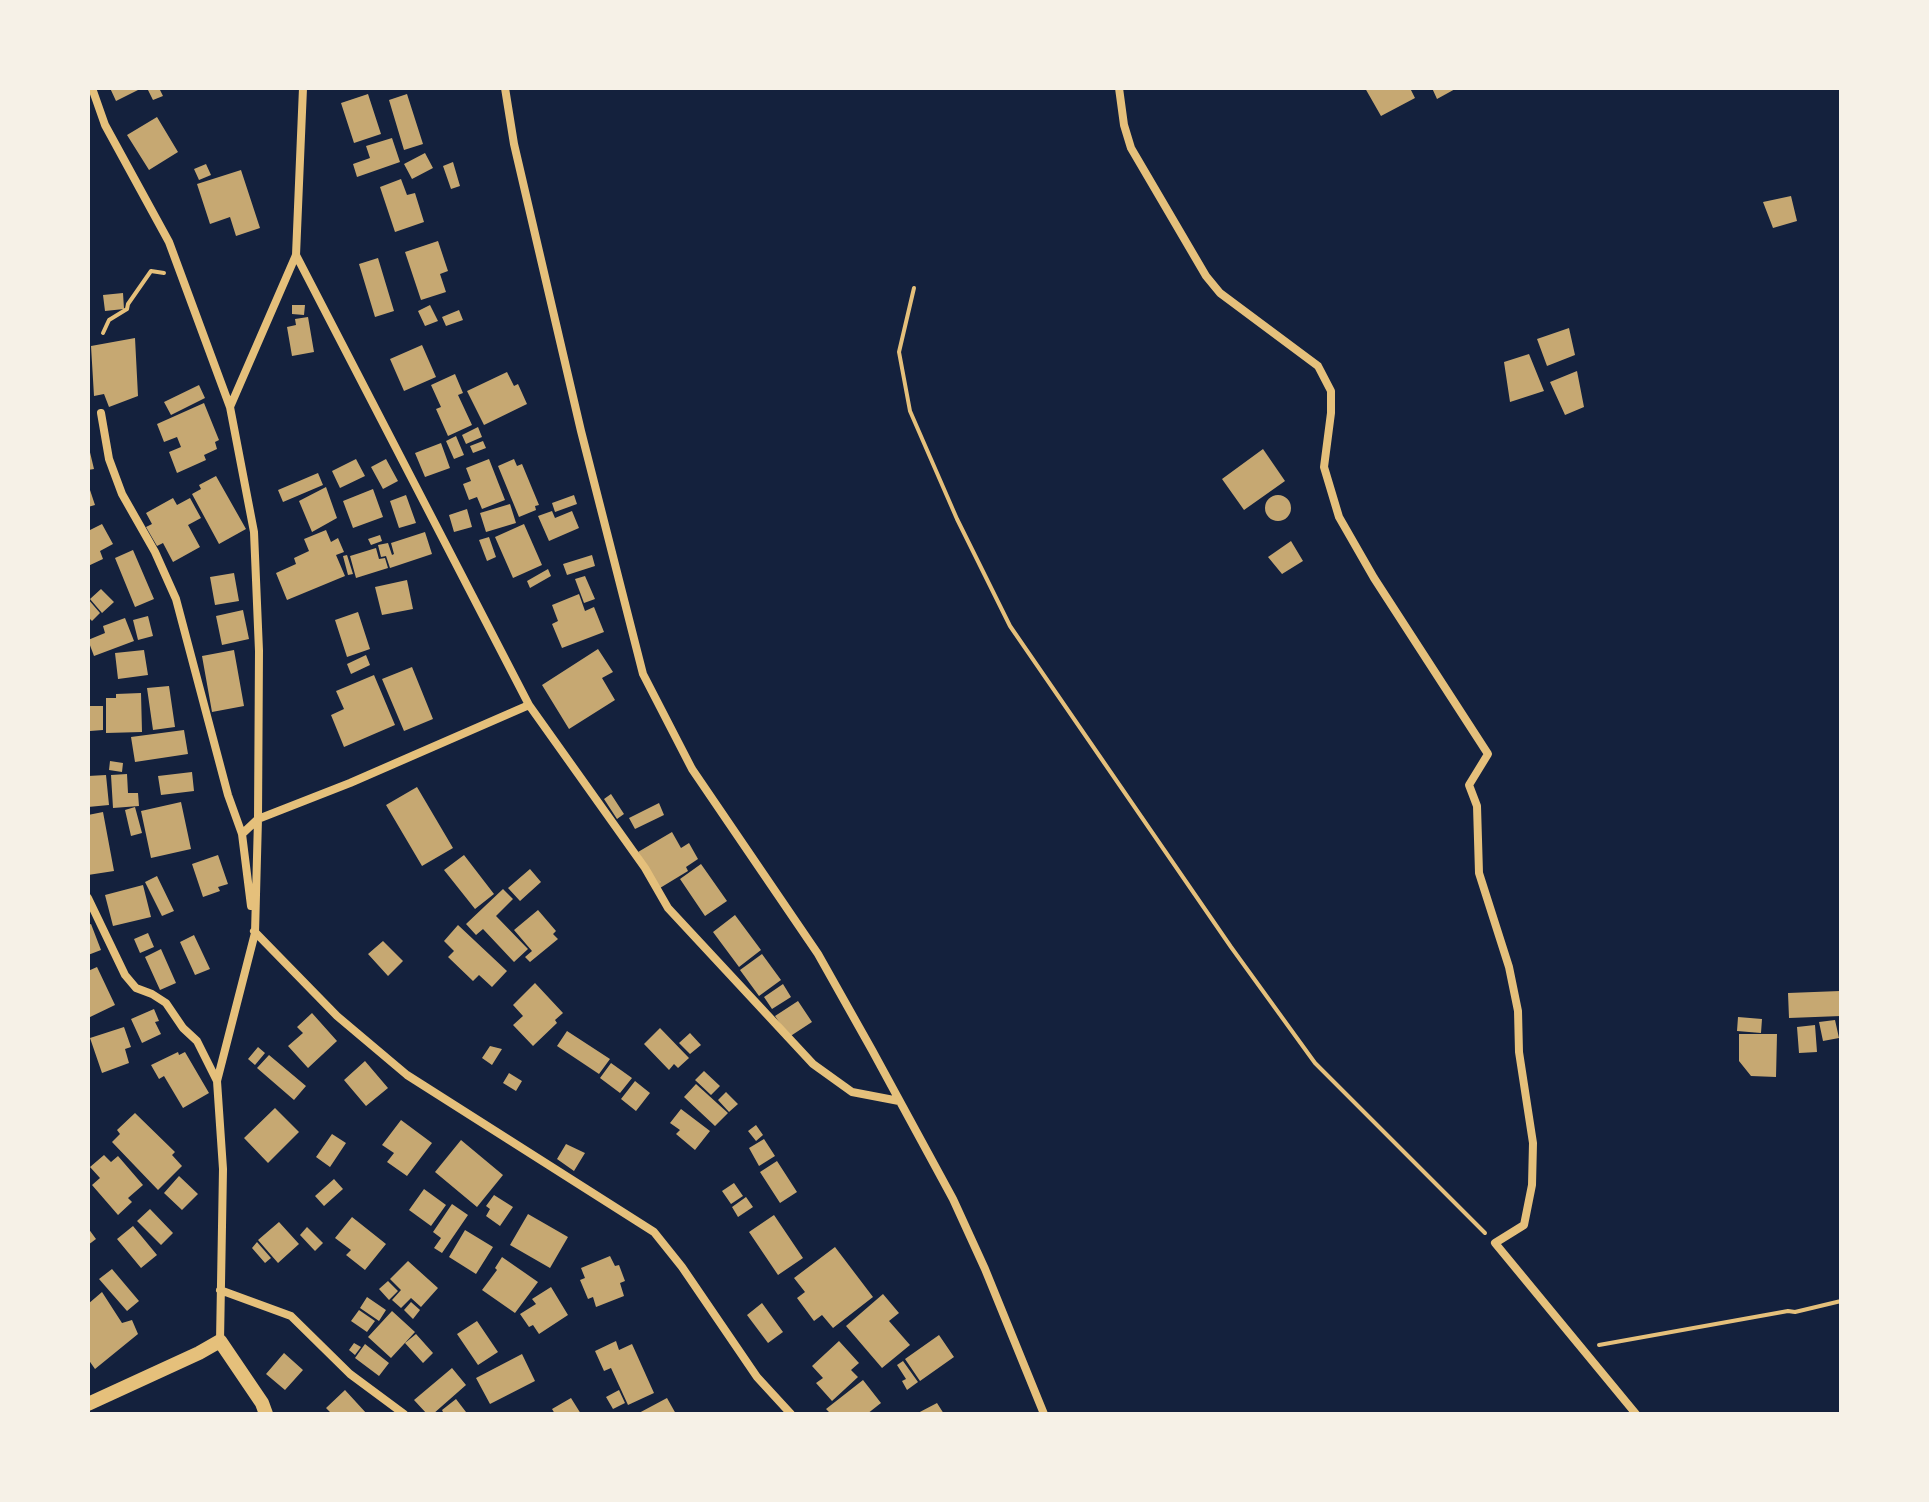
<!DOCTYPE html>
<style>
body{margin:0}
#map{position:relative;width:1929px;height:1502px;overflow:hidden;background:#14213d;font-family:"Playfair Display",serif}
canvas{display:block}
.frame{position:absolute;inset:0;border:90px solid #f6f1e7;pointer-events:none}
</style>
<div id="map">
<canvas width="1929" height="1502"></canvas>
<div class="frame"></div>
</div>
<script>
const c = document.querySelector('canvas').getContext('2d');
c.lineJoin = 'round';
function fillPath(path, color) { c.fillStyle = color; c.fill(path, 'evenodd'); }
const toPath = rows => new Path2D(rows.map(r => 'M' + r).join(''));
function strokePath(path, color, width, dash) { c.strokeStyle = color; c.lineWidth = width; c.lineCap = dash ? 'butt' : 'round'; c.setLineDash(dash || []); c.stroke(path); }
fillPath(toPath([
 [110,88,142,88,116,101],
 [147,88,159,88,163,96,153,100],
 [1365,88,1410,88,1415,98,1381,116],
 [1432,88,1457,88,1437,99],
 [368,94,381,134,354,143,341,103],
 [407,94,423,144,404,150,389,100],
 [157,117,178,152,149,170,127,135],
 [392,138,400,162,357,177,353,164,370,158,366,146],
 [425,153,433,168,412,179,404,164],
 [453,162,460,186,451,189,443,166],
 [206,164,211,175,199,180,194,169],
 [241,170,260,228,236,236,230,217,210,224,197,184],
 [401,179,407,195,415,193,424,222,395,232,380,187],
 [1791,196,1797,221,1773,228,1763,202],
 [438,241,448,271,440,274,446,292,421,300,405,252],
 [378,258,394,311,375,317,359,264],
 [123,293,124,309,105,311,103,295],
 [292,305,305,305,304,315,292,314],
 [430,305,438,321,425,326,418,311],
 [459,310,463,320,446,326,442,317],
 [308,317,314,352,292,356,287,327,296,325,295,319],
 [1569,328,1575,355,1547,366,1537,339],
 [135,338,138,396,109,407,104,394,94,396,91,346],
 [422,345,436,377,404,391,390,359],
 [1529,354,1544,391,1510,402,1504,362],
 [1577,371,1584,407,1565,415,1550,382],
 [507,372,514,386,518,384,527,404,484,425,467,391],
 [455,374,463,393,458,395,472,425,448,436,436,409,441,407,431,385],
 [199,385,205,398,171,415,164,402],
 [204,403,219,440,215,442,217,449,204,455,206,460,177,473,169,452,181,447,177,437,164,442,157,424],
 [478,427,482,437,466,444,462,435],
 [456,436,464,455,454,459,446,441],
 [483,441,486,448,473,453,470,446],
 [441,443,450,468,425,477,415,453],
 [88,444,94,469,88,470],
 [1263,449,1285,481,1244,510,1222,479],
 [356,459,365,476,340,488,332,471],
 [386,459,398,481,383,489,371,467],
 [489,459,505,500,482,509,477,497,469,500,463,484,471,481,466,468],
 [514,459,517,466,522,464,539,505,535,506,536,510,519,517,498,466],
 [318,473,323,485,283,502,278,490],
 [216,476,246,529,219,544,192,494,201,489,199,485],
 [88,484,95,505,88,507],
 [326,487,337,518,312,532,299,501],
 [373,489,383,517,353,528,343,501],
 [406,495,416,523,399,528,390,501],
 [574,495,577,504,555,512,552,503],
 '1265 508a13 13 0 1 1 26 0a13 13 0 1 1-26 0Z',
 [173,498,177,505,190,498,201,518,188,525,200,547,173,562,163,543,157,546,146,527,152,524,146,513],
 [510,504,516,523,486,532,480,513],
 [467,509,472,527,454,532,449,515],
 [552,511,555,518,572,511,579,528,549,541,538,516],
 [102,524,113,544,100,551,103,559,88,566,88,531],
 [524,524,542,565,513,578,495,537],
 [326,530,331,542,338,538,344,552,336,555,345,576,287,600,276,573,296,564,294,558,309,551,304,539],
 [425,532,432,554,390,568,386,556,381,557,378,545,388,543,392,555,394,554,391,543],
 [380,535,382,541,371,545,368,539],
 [489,537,496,557,487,561,479,540],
 [1291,541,1303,561,1282,574,1268,557],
 [376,548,379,559,385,558,388,568,356,578,350,556],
 [133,550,154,599,135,607,115,558],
 [347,555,353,574,348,575,343,556],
 [592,555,595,566,567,575,563,564],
 [548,569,551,576,530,588,527,581],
 [234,573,239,601,215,605,210,577],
 [585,576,595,599,584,603,575,579],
 [407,580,413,609,382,615,375,587],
 [101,589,114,602,102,613,90,599],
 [579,594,585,611,594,607,604,632,562,648,552,624,558,621,552,605],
 [88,599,100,613,92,621,88,617],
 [243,610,249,639,222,645,216,616],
 [358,612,370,649,347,657,335,620],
 [148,616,153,636,138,640,133,620],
 [125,618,134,641,94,656,88,640,105,633,103,626],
 [598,649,613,672,602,678,615,700,569,729,542,685],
 [144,650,148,675,118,679,115,653],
 [234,650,244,706,212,712,202,656],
 [366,655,370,665,351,674,347,664],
 [412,667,433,719,404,731,382,679],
 [374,675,395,725,344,747,331,715,344,709,336,691],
 [169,686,175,727,153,730,147,688],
 [141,693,142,732,106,733,106,698,116,698,116,694],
 [89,706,103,706,103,730,90,731],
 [184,730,188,754,135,762,131,737],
 [110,761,123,763,122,772,109,770],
 [192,772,194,791,161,795,158,776],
 [127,774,128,793,138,793,139,806,113,808,111,775],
 [106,775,109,805,88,807,88,776],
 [417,787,453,848,422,866,386,805],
 [611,794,624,814,617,819,604,799],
 [181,802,191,849,151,858,141,811],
 [659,803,664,815,635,829,629,818],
 [135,807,142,833,131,836,125,810],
 [103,812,114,871,88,875,88,815],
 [672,832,681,848,689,843,698,859,686,867,688,871,660,888,638,852],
 [218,855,228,884,218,887,220,891,203,897,192,864],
 [464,855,494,894,475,909,444,870],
 [701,864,727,901,705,916,680,879],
 [530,869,541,882,520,901,508,888],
 [157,876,174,911,162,916,145,882],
 [143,885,151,917,113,926,105,895],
 [503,889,513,899,496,916,528,949,514,962,483,929,476,935,466,924],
 [538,910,556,931,553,934,558,939,530,962,525,957,532,951,514,930],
 [735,915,761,950,739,967,713,932],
 [91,924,101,950,88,955,88,925],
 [458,925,507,971,492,987,479,975,473,981,448,957,454,951,444,941],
 [148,933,154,947,140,953,134,939],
 [194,935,210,969,195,975,180,942],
 [383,941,403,961,388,976,368,954],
 [161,949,176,983,160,990,145,957],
 [762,954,781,980,759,996,740,970],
 [97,967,115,1005,88,1018,88,971],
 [535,983,563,1013,555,1020,557,1023,533,1046,513,1025,523,1016,513,1005],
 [783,984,791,997,772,1009,764,997],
 [1840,991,1841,1016,1789,1018,1788,993],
 [798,1001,812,1022,789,1037,775,1016],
 [154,1009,159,1021,155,1022,161,1034,142,1043,131,1019],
 [312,1013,337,1041,308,1068,288,1046,303,1033,297,1027],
 [1738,1017,1762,1019,1761,1033,1737,1031],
 [1835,1020,1839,1038,1823,1041,1819,1022],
 [1815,1025,1817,1052,1799,1053,1797,1027],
 [124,1027,131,1047,125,1049,129,1063,102,1073,90,1038],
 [660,1028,689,1058,678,1068,674,1064,669,1070,644,1044],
 [567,1031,610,1059,599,1074,557,1046],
 [690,1033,701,1045,690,1054,679,1043],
 [1739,1034,1777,1034,1776,1077,1751,1076,1739,1061],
 [490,1046,502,1049,492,1065,482,1058],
 [258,1047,265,1053,255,1065,248,1059],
 [178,1052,179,1055,185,1052,209,1093,183,1108,164,1076,159,1079,151,1065],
 [269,1055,306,1086,294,1100,257,1068],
 [365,1061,388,1088,366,1106,344,1080],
 [611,1063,632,1078,620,1093,600,1078],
 [704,1071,720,1086,711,1095,695,1080],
 [509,1073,522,1081,516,1091,503,1083],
 [635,1081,650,1093,636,1111,621,1099],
 [696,1084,728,1113,715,1126,684,1097],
 [726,1092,738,1104,729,1112,718,1100],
 [275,1108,299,1132,268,1163,244,1138],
 [681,1109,710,1131,695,1150,676,1134,680,1130,670,1123],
 [135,1113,175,1152,172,1155,182,1166,158,1190,112,1142,120,1134,117,1130],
 [401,1120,432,1143,407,1176,387,1162,394,1153,382,1145],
 [756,1125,763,1135,756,1141,748,1131],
 [332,1134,346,1143,330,1167,316,1157],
 [764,1139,775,1156,759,1166,749,1148],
 [461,1140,503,1175,477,1207,435,1172],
 [566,1144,585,1153,574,1171,557,1159],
 [104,1155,111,1162,118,1156,143,1185,128,1198,132,1202,118,1215,92,1185,100,1178,90,1167],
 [777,1161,797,1192,780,1203,760,1172],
 [179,1176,198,1194,182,1210,164,1193],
 [334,1179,343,1189,324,1206,315,1196],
 [734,1183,743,1196,731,1204,722,1191],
 [424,1189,446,1205,431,1226,409,1210],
 [494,1195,513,1207,500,1226,486,1216,490,1209,486,1206],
 [746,1197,753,1207,738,1217,732,1207],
 [452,1204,468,1215,442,1253,434,1248,441,1238,433,1232],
 [150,1209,173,1233,161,1245,137,1221],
 [528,1214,568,1237,550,1268,510,1245],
 [774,1215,803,1258,778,1275,749,1232],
 [352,1217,386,1244,365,1270,346,1255,351,1250,335,1238],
 [279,1222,299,1244,278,1263,258,1240],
 [133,1226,157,1255,141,1268,117,1239],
 [307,1227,323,1243,315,1251,300,1235],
 [88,1228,96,1239,88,1245],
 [465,1230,493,1247,476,1274,449,1257],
 [257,1242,271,1258,265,1263,252,1248],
 [835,1247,873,1297,833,1328,822,1315,814,1321,797,1298,805,1292,794,1278],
 [610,1256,615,1266,619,1265,625,1281,620,1283,624,1296,596,1307,593,1297,588,1299,580,1280,585,1278,581,1268],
 [502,1257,538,1282,515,1313,482,1290,497,1270,495,1268],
 [408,1261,438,1288,421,1307,411,1298,401,1308,392,1300,401,1290,390,1279],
 [112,1269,139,1301,127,1311,99,1279],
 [388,1281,398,1291,389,1300,379,1289],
 [551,1287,568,1315,539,1334,533,1325,529,1327,520,1314,536,1304,532,1299],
 [102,1292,122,1323,132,1320,138,1334,95,1369,88,1359,88,1304],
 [883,1294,899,1313,889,1321,910,1345,882,1368,846,1326],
 [367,1297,386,1310,379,1321,360,1308],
 [411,1302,420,1310,413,1319,404,1310],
 [762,1303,783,1332,768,1343,747,1315],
 [359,1310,375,1321,367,1332,351,1321],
 [392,1311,415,1332,391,1358,368,1337],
 [477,1321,498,1352,478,1365,457,1334],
 [416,1334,433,1353,423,1363,405,1343],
 [939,1335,954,1357,920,1381,905,1359],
 [616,1341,619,1350,632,1344,654,1393,628,1405,611,1368,604,1371,595,1351],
 [839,1341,859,1363,851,1370,858,1377,832,1401,816,1383,823,1378,812,1366],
 [354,1343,361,1347,355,1355,349,1350],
 [365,1344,389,1363,379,1376,355,1358],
 [284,1353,303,1370,285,1390,266,1374],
 [522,1354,535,1381,490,1404,476,1378],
 [903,1361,918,1382,907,1390,902,1381,906,1379,897,1365],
 [452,1368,466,1385,433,1414,427,1414,414,1400],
 [863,1380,881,1403,867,1414,831,1414,826,1409],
 [345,1390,367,1414,332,1414,326,1408],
 [619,1390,625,1403,613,1409,606,1397],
 [571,1398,581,1414,555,1414,552,1409],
 [667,1398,676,1414,637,1414],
 [456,1399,466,1412,444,1414,442,1410],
 [937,1403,944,1414,916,1414]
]), '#c6a872');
strokePath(toPath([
 [914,288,899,352,910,411,957,519,1010,626,1231,947,1315,1063,1485,1233],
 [103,333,109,320,127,309,128,304,151,271,164,273],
 [1599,1345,1788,1311,1795,1312,1841,1301]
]), '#e5c07b', 4);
strokePath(toPath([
 [92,88,105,125,169,242,230,407],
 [505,88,514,144,581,431,643,674,692,769,818,954,872,1050,953,1199,985,1269,1044,1414],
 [1119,88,1124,125,1131,148,1206,276,1220,293,1318,366,1331,391,1331,413,1324,467,1339,517,1374,578,1488,754,1469,785,1477,806,1479,873,1509,967,1518,1011,1519,1052,1533,1143,1532,1185,1524,1225,1495,1243,1636,1414],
 [296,255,529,705,645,868,668,908,813,1064,852,1092,899,1101],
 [101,413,109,459,122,494,155,552,176,599,228,795,242,834,258,819,350,783,529,705],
 [242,834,251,906],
 [88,898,125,975,136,988,152,994,166,1003,183,1028,197,1041,217,1081],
 [254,931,337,1016,407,1075,654,1232,682,1267,757,1377,791,1414],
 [220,1290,291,1316,350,1374,404,1414],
 [220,1341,223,1169,217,1081,255,933,258,819,259,651,254,532,230,407,296,255,303,88]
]), '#e5c07b', 8);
strokePath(toPath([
 [88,1404,199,1353,220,1341,262,1403,266,1414]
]), '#e5c07b', 14);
</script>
